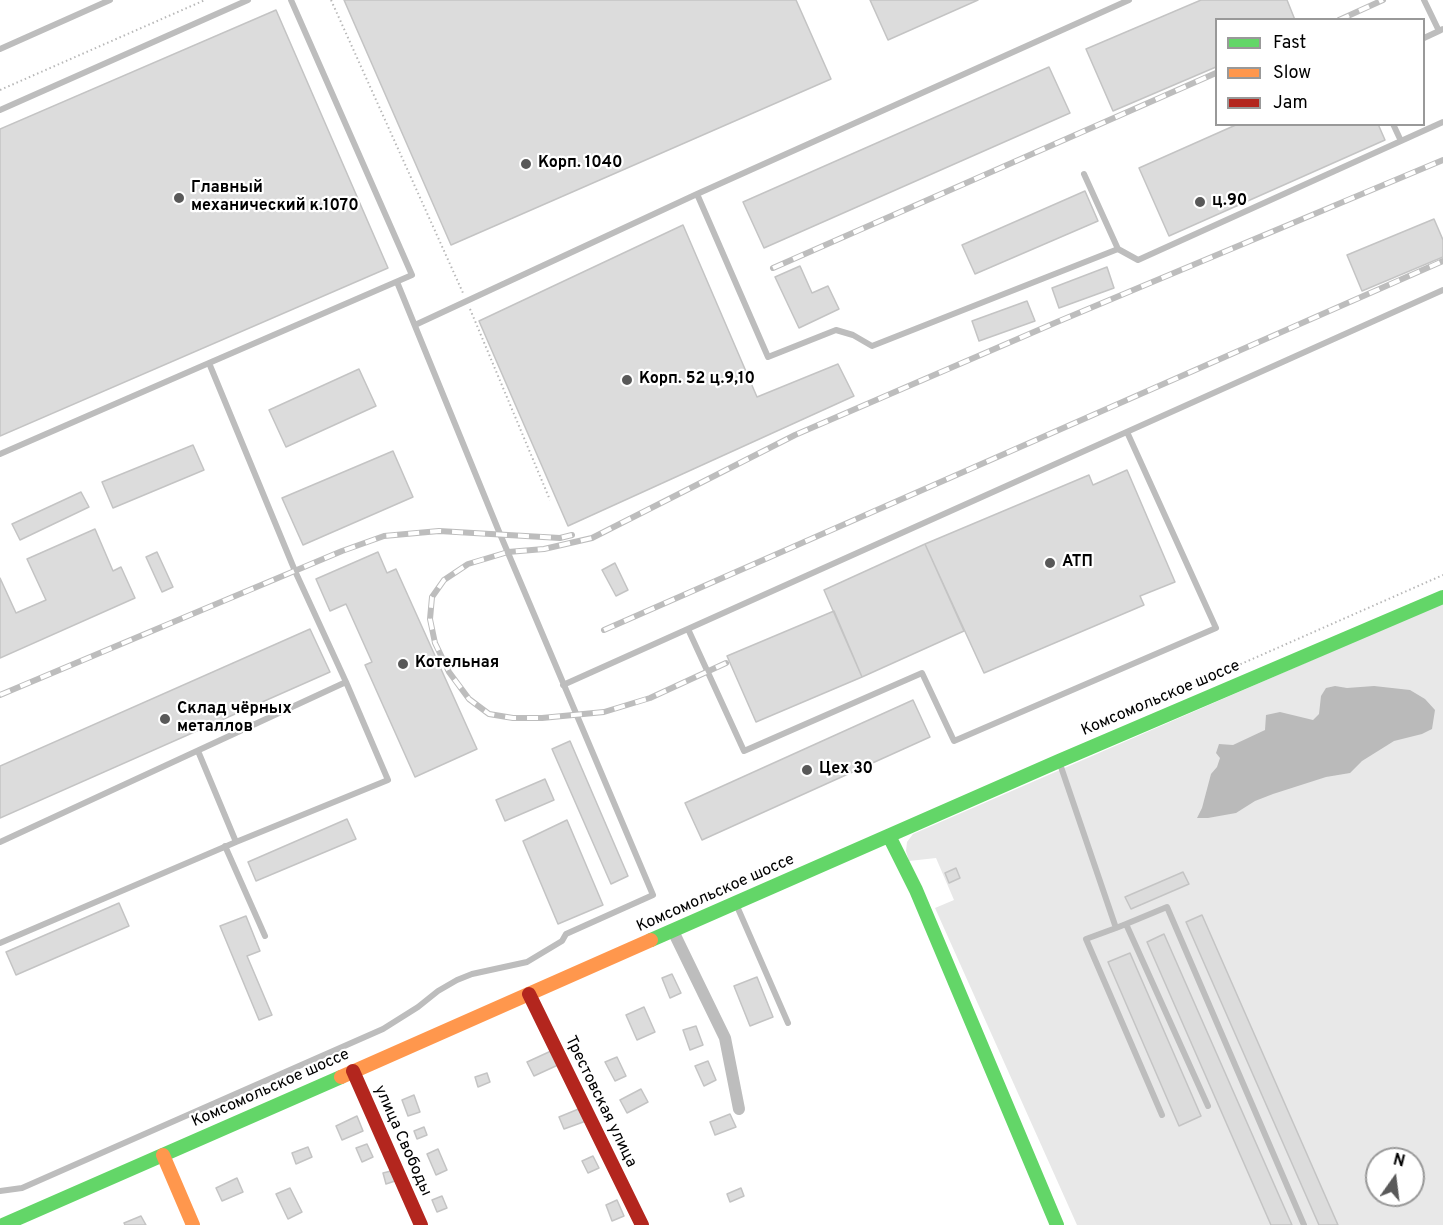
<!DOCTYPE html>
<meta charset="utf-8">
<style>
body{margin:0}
#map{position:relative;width:1443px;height:1225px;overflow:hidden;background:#fff;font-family:Overpass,sans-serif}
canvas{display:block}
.legend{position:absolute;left:1215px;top:18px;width:210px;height:108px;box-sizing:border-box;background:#fff;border:2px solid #999;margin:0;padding:8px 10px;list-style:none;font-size:18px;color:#000}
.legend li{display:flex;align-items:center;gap:12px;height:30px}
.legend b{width:30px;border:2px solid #999}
.north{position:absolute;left:1365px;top:1147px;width:60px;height:60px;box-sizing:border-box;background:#fff;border:2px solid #999;border-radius:50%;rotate:14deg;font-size:16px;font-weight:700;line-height:24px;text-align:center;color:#000}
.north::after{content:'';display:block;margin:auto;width:21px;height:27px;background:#595959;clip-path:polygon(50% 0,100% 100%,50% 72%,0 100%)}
</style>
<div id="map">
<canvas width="1443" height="1225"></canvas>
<ul class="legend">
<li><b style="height:8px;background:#63d668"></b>Fast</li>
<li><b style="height:8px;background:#ff974d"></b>Slow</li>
<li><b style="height:8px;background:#b3261e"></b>Jam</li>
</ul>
<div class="north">N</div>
</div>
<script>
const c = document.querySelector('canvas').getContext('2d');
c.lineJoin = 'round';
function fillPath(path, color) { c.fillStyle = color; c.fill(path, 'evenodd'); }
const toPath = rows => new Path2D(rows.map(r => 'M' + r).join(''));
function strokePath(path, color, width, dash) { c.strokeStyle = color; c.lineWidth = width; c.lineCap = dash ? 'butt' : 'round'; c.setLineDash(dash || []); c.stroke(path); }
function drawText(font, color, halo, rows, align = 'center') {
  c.font = font + ' Overpass,sans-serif'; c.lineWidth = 4.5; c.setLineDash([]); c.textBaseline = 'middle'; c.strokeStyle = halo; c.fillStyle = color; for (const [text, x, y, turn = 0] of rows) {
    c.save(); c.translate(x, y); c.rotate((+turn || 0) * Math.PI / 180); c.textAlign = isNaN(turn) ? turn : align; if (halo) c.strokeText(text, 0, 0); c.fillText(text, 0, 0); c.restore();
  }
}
fillPath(toPath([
 [1443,603,1443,1225,1077,1225,935,908,954,900,936,858,909,861,906,851,907,842,913,834],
 [1377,1159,1413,1159,1413,1195,1377,1195]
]), '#e8e8e8');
fillPath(toPath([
 [1335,686,1347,688,1374,686,1410,690,1425,699,1435,710,1432,729,1422,734,1394,741,1362,761,1350,773,1326,777,1273,794,1255,801,1236,813,1208,818,1197,818,1202,808,1211,774,1217,767,1220,758,1216,753,1219,744,1233,745,1265,730,1266,715,1280,712,1313,720,1319,714,1321,696,1326,688]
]), '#bababa');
const building = toPath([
 [344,0,796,0,831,79,451,245,344,0],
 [870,0,978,0,888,40,870,0],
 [1201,0,1287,0,1295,20,1216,20,1216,67,1113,111,1086,49,1201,0],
 [276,10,388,268,0,436,0,129,276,10],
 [1049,67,1070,113,764,248,743,202,1049,67],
 [1238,124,1378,124,1385,140,1169,236,1139,168,1238,124],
 [1085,191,1098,221,975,274,962,245,1085,191],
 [1434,219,1443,240,1443,257,1362,291,1347,255,1434,219],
 [683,225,757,397,838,364,854,396,568,526,479,321,683,225],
 [800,266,812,293,828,286,839,309,799,328,775,277,800,266],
 [1107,267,1114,288,1059,308,1052,288,1107,267],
 [1027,301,1035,321,979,341,972,321,1027,301],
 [359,369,376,406,286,447,269,410,359,369],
 [193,445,204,470,113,508,102,482,193,445],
 [393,451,413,497,303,545,282,498,393,451],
 [1127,470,1175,582,1140,596,1144,605,984,673,925,544,1089,475,1093,485,1127,470],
 [81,492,89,507,20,540,12,524,81,492],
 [95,529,113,571,121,567,135,598,0,658,0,578,16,613,46,600,27,559,95,529],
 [925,544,964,631,862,677,824,590,925,544],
 [157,552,173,587,162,592,146,557,157,552],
 [378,552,387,573,396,569,477,749,415,777,365,665,372,662,346,604,330,611,316,579,378,552],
 [615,563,628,590,616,596,602,570,615,563],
 [834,611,862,677,756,722,727,656,834,611],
 [310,629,330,672,0,818,0,766,310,629],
 [913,700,930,737,702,840,685,803,913,700],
 [570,741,628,876,611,884,552,749,570,741],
 [545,779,554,800,505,821,496,800,545,779],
 [347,819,356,839,256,881,248,862,347,819],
 [567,820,603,905,558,924,523,841,567,820],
 [956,868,960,878,949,883,945,873,956,868],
 [1183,872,1189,884,1131,909,1125,897,1183,872],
 [119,903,129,926,16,975,6,952,119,903],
 [1202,915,1338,1225,1319,1225,1186,922,1202,915],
 [246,916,260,951,247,956,272,1015,259,1020,220,926,246,916],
 [1164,934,1292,1225,1271,1225,1147,942,1164,934],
 [1130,953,1201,1116,1179,1126,1108,962,1130,953],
 [672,974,681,993,670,998,662,978,672,974],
 [757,977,773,1017,750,1026,734,986,757,977],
 [644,1007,655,1032,637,1040,626,1015,644,1007],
 [696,1026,703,1045,690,1050,683,1030,696,1026],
 [551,1051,558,1065,534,1076,527,1062,551,1051],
 [617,1057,626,1076,615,1081,605,1062,617,1057],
 [708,1061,716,1080,704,1086,695,1066,708,1061],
 [487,1073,490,1082,478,1087,475,1077,487,1073],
 [641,1089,648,1102,627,1113,620,1100,641,1089],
 [414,1095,420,1112,408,1116,402,1100,414,1095],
 [581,1108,586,1121,564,1129,559,1117,581,1108],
 [730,1114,736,1127,715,1135,710,1122,730,1114],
 [357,1116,363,1131,342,1140,336,1126,357,1116],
 [424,1127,427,1135,417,1139,414,1131,424,1127],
 [367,1144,373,1157,362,1162,356,1148,367,1144],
 [308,1147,312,1157,296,1164,292,1153,308,1147],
 [438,1149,447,1170,436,1175,427,1154,438,1149],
 [593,1156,599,1168,588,1173,582,1161,593,1156],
 [391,1171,395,1181,386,1184,383,1173,391,1171],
 [237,1178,243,1192,222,1201,216,1188,237,1178],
 [290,1188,302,1212,288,1219,276,1194,290,1188],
 [741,1188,744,1196,730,1202,727,1194,741,1188],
 [442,1196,447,1208,437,1212,432,1200,442,1196],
 [617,1200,624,1216,612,1221,606,1205,617,1200],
 [141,1216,146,1225,125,1225,124,1223,141,1216]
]);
fillPath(building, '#dcdcdc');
strokePath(building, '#c4c4c4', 1.5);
strokePath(toPath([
 [331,0,463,293],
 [0,90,205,0],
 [470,309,550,500],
 [1191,686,1443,575]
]), '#b8b8b8', 2, [1.5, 3]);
strokePath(toPath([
 [1424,0,1439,31,1443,29],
 [1424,38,1439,31],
 [0,49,110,0],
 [0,110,248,0],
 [1393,124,1401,141],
 [1084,174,1118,249],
 [697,194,768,357,836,330,853,335,872,346,1118,249,1138,260,1443,122],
 [415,325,697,194,1129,0],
 [0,454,209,363],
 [688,629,744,751,922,673,954,741,1216,628,1127,432],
 [563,685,1443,290],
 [1060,764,1116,928,1126,924,1208,1106],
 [0,842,346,682,295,571,209,363,412,275,291,0],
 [236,842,388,780,346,682],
 [225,846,265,936],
 [736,904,788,1023],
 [1126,924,1167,907,1304,1225],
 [1116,928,1086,939,1162,1115],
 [0,943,236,842,198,751],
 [0,1191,22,1188,383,1029,418,1007,438,991,457,980,472,974,527,962,562,941,566,934,653,895,500,534,397,282]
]), '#bdbdbd', 6);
strokePath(toPath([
 [673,931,725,1038,739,1109]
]), '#bdbdbd', 12);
strokePath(toPath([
 [889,836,916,890,1057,1225],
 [651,940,1059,761,1443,597],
 [3,1225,341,1077]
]), '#63d668', 14);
strokePath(toPath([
 [341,1077,651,940],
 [163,1155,193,1225]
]), '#ff974d', 14);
strokePath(toPath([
 [529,994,642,1225],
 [353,1071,421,1225]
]), '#b3261e', 14);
const rail = toPath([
 [1339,20,1383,0],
 [773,268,1216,73],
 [604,630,1443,261],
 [726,663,650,698,604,712,542,718,513,718,489,714,469,699,449,672,435,643,430,619,432,597,444,580,468,564,508,552,544,549,592,538,795,435,1057,322,1443,160],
 [0,695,342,551,384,536,439,531,560,538,572,535]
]);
strokePath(rail, '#bdbdbd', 6);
strokePath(rail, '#fff', 4, [11]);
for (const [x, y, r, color] of [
 [526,164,6,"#595959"],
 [179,198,6,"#595959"],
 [1200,202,6,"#595959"],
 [627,380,6,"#595959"],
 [1050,563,6,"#595959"],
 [403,664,6,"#595959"],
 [165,719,6,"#595959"],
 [807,770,6,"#595959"]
]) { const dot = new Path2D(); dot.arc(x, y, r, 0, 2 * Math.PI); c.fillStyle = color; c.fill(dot); strokePath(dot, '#fff', 2); }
drawText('bold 16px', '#000', '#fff', [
 ["Корп. 1040",538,164],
 ["Главный",191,189],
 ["механический к.1070",191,207],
 ["ц.90",1212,202],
 ["Корп. 52 ц.9,10",639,380],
 ["АТП",1062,563],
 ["Котельная",415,664],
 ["Склад чёрных",177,710],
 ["металлов",177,728],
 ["Цех 30",819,770]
], 'left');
drawText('16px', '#000', '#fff', [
 ["Комсомольское шоссе",1161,699,-23],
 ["Комсомольское шоссе",716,894,-24],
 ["Комсомольское шоссе",271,1089,-24],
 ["Трестовская улица",600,1102,64],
 ["улица Свободы",402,1141,66]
]);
</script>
